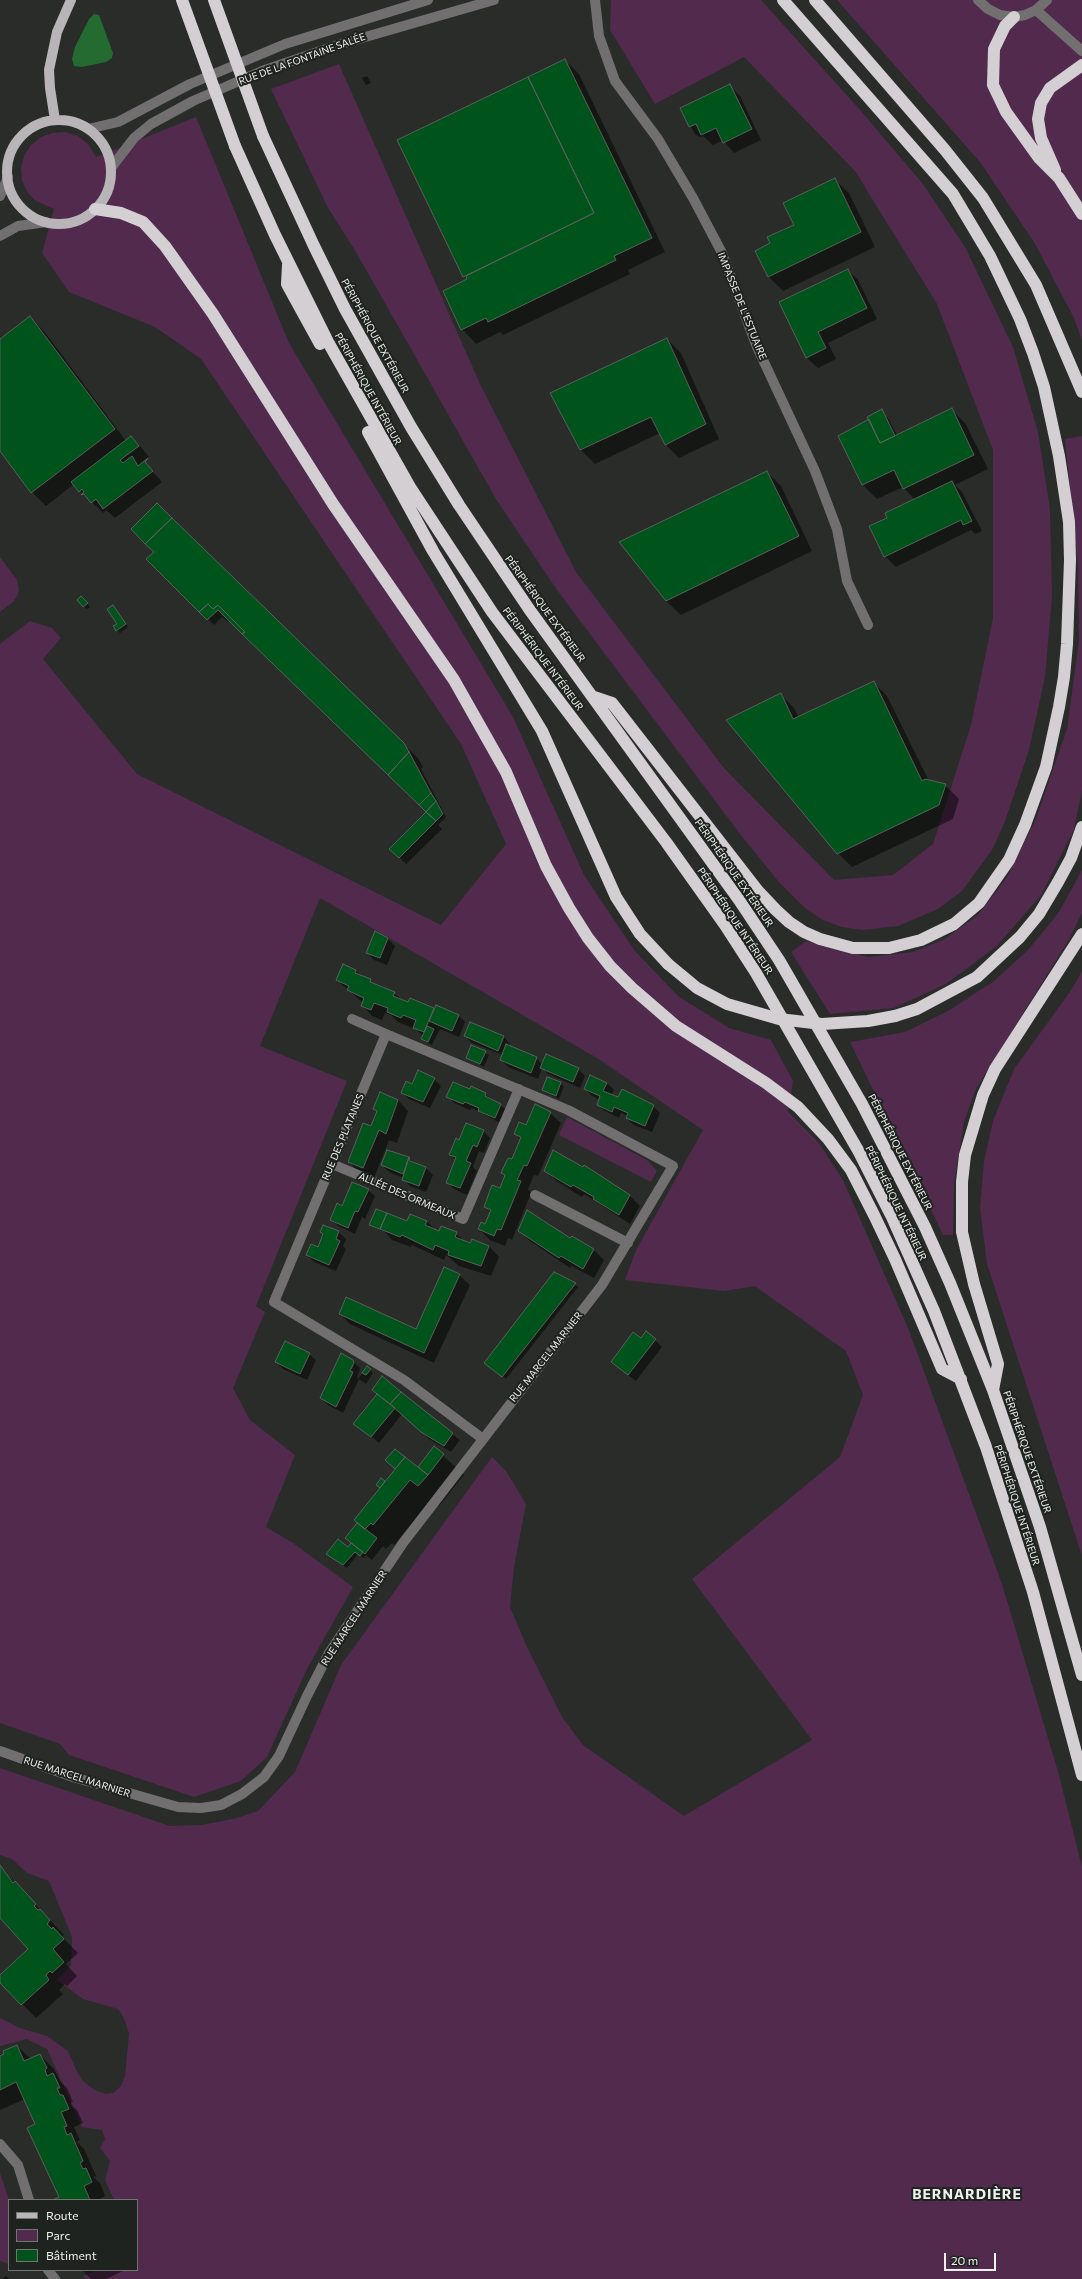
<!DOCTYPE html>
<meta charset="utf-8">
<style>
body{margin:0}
#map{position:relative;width:1082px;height:2279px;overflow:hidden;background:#292c29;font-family:Commissioner,sans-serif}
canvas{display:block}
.legend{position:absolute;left:8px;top:2199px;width:130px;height:72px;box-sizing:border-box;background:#1f231f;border:1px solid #727572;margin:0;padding:5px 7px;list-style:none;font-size:12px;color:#eef1ee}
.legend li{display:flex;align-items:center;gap:8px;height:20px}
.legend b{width:20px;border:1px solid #727572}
.scale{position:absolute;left:944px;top:2253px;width:52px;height:18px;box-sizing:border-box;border:2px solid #eef1ee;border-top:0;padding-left:5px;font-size:12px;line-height:14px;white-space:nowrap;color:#eef1ee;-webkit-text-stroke:3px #1f231f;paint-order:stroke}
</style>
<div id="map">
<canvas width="1082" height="2279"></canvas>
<ul class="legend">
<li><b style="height:5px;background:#b8b4b7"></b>Route</li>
<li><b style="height:11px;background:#512a4d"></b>Parc</li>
<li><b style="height:11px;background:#00531b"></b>Bâtiment</li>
</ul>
<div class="scale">20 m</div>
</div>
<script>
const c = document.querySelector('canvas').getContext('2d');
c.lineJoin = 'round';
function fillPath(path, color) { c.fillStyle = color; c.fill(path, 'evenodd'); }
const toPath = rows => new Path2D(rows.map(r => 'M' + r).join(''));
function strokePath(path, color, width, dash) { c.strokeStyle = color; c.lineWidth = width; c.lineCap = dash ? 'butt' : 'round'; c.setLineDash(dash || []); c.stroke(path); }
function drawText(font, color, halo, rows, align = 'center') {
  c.font = font + ' Commissioner,sans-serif'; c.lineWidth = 4; c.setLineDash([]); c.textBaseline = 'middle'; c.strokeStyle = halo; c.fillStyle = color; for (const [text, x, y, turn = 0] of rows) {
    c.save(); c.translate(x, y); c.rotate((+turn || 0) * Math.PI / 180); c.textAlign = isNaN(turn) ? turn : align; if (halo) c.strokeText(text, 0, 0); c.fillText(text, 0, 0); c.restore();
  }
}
fillPath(toPath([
 [611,0,761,0,861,111,923,184,965,247,1013,347,1038,432,1050,509,1052,596,1045,677,1029,750,1004,824,992,850,962,891,938,909,898,926,863,930,842,927,823,920,806,909,778,881,740,834,557,590,496,499,356,252,328,208,271,89,339,64,480,384,576,572,724,768,834,880,893,875,933,844,971,725,993,618,993,450,937,304,855,171,744,57,655,104,610,30],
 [837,0,1082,0,1082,341,1074,318,1034,242,980,162],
 [196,117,289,343,513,717,584,875,635,951,678,996,729,1028,771,1040,793,1081,788,1112,819,1143,843,1180,908,1328,1002,1584,1059,1775,1082,1867,1082,2279,86,2279,83,2276,98,2270,137,2270,137,2200,114,2200,105,2180,110,2161,100,2148,105,2139,102,2130,82,2127,47,2049,27,2039,0,2046,0,2018,20,2028,47,2036,68,2051,78,2074,84,2082,95,2090,106,2094,113,2093,121,2086,125,2076,129,2033,123,2016,118,2009,83,1999,57,1980,71,1965,72,1937,49,1881,27,1873,12,1859,0,1855,0,1768,170,1826,202,1825,237,1818,258,1811,295,1772,341,1665,492,1457,506,1471,526,1504,514,1567,510,1607,527,1647,562,1717,583,1745,684,1816,812,1740,692,1579,840,1457,863,1395,846,1351,755,1286,724,1291,625,1280,636,1250,703,1130,597,1058,320,898,260,1046,347,1081,256,1306,265,1312,233,1388,250,1420,295,1455,266,1527,293,1543,353,1587,307,1669,267,1757,241,1781,194,1797,69,1755,60,1744,0,1723,0,644,30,621,52,628,61,638,43,659,137,774,441,925,506,844,461,744,201,359,155,327,69,292,42,253,54,209,36,201,27,192,22,180,21,168,24,156,31,145,41,137,52,133,65,132,78,136,88,144,96,157],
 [1082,436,1082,790,1074,829,1042,894,997,946,946,984,894,1008,830,1014,791,952,806,941,868,957,913,952,945,939,979,914,1007,877,1036,819,1067,729,1079,640,1078,566,1065,439],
 [0,557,17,580,19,589,18,595,13,602,0,612],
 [1082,870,1082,913,1068,941,976,1089,964,1122,954,1184,953,1235,943,1235,850,1042,905,1032,948,1011,994,981,1029,949,1059,912],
 [1082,971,1082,1556,987,1264,980,1207,984,1161,993,1121,1014,1069,1072,989],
 [567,1117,647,1160,657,1171,651,1182,559,1135],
 [0,2173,9,2200,9,2264,0,2261]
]), '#512a4d');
fillPath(toPath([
 [94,14,99,15,113,53,112,58,106,62,82,67,74,66,72,59,75,47,89,19]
]), '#246b32');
fillPath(toPath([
 [565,60,579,74,665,252,628,270,630,274,503,335,500,332,476,344,462,329,444,292,468,280,464,276],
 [367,76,371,83,366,85,362,78],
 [729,85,740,96,761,140,734,153,723,140,713,145,703,136,700,137,695,134,681,109],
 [834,179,849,193,875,247,783,291,769,277,757,251,771,244,795,225],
 [848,270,858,280,877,319,828,343,836,359,818,368,807,358,780,303],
 [30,317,44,331,126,441,131,437,142,448,149,457,143,461,162,482,115,518,106,510,103,513,74,484,46,506,32,492,0,450,0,340],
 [667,339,681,353,719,439,679,458,665,444,660,433,595,464,581,450],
 [951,409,965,423,988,469,955,485,962,492,982,531,975,534,971,530,896,567,885,556,888,518,915,500,903,487,877,499,863,485,839,436,869,421,881,411,888,418,897,435],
 [767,472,781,486,812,551,681,615,666,601],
 [148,559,403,744,418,758,423,767,421,769,446,817,438,825,442,829,406,864,391,849,427,812,230,621,228,622,222,617,214,625],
 [78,600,84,600,90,607,87,609],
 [116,609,128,627,120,633,117,630,118,624],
 [873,682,887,696,929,781,945,785,959,799,953,819,852,867,838,853,780,694,794,708,799,718],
 [375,933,388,939,395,946,387,965,374,960,367,953],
 [355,971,375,985,394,993,402,1000,409,1003,410,1000,435,1009,458,1015,465,1022,459,1037,440,1029,432,1045,422,1039,423,1036,414,1027,416,1023,412,1028,398,1022,391,1015,385,1013,382,1020,372,1016,362,1005,363,1003,337,980],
 [465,1036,504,1037,510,1044,509,1047,536,1058,542,1064,578,1069,585,1076,580,1088,548,1074,542,1068,538,1079,508,1067,501,1060,503,1055,472,1043],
 [472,1046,489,1055,484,1067,467,1057],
 [548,1078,564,1086,559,1099,543,1090],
 [434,1079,441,1086,430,1108,409,1099,402,1092,413,1086],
 [607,1083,614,1090,611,1096,653,1106,660,1113,652,1132,634,1125,627,1118,628,1116,621,1113,619,1118,605,1111,598,1105,600,1100,592,1096,585,1089],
 [470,1091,485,1094,508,1111,502,1124,472,1108,470,1110,454,1103,448,1096],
 [398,1100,408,1111,397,1143,389,1140,374,1178,359,1172,349,1162,372,1127,377,1112,374,1109],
 [550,1113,561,1123,538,1176,534,1175,528,1189,531,1193,512,1240,508,1238,505,1246,490,1240,479,1229,486,1225,491,1212,485,1207,500,1189,506,1176,503,1173,513,1160,521,1139,515,1133],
 [483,1131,490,1138,484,1153,479,1151,473,1167,477,1171,467,1195,454,1189,447,1182,456,1160,450,1155,460,1141],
 [388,1151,409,1158,414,1163,426,1168,433,1175,426,1192,410,1186,403,1178,389,1172,382,1165],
 [585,1167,630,1196,640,1206,630,1224,584,1194,582,1197,556,1181,545,1170,583,1169],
 [368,1190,375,1196,365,1219,362,1217,355,1234,338,1226,331,1219,342,1207],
 [528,1211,550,1224,556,1230,594,1250,604,1260,594,1278,571,1266,570,1268,530,1241,519,1231],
 [427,1221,436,1231,440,1232,442,1227,456,1233,465,1242,489,1246,499,1257,491,1276,459,1266,446,1255,444,1260,412,1245,411,1247,392,1240,385,1232,371,1225],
 [323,1226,339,1232,346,1239,343,1246,346,1249,336,1271,314,1262,307,1255,319,1248,324,1235,321,1232],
 [554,1273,578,1287,506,1379,489,1366],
 [459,1275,470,1285,434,1363,350,1324,340,1314,416,1330],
 [641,1340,655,1340,662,1347,636,1381,612,1362],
 [309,1354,316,1360,307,1380,283,1369,276,1362],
 [353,1361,360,1368,357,1378,358,1379,367,1367,373,1373,366,1384,359,1379,343,1413,328,1405,321,1398],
 [373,1390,425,1414,460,1440,451,1452,429,1439,402,1414,379,1443,355,1423,378,1395],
 [434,1447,464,1475,439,1506,431,1500,394,1545,392,1543,386,1549,383,1546,372,1560,366,1555,363,1558,358,1554,347,1568,331,1557,348,1548,352,1544,346,1538,381,1488,377,1485,381,1479,385,1483,397,1469,390,1463,395,1450,418,1468],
 [0,1867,64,1935,62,1937,78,1953,66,1964,77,1976,67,1986,65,1984,59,1990,63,1994,36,2018,0,1981,0,1976,30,1949,0,1916],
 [17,2046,31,2059,40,2055,54,2069,60,2081,67,2088,73,2102,71,2102,71,2105,77,2110,83,2123,74,2127,80,2140,77,2142,84,2149,96,2176,93,2177,100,2183,105,2196,98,2200,55,2200,60,2198,36,2124,25,2099,0,2110,0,2057],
 [82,2270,125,2270,106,2279,91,2279],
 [6,2276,9,2279,2,2279]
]), '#0007');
const building = toPath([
 [565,59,652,238,614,256,616,260,488,322,486,318,461,330,443,291,467,279,466,276,594,213,528,77,565,59],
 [528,77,594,213,463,277,397,140,528,77],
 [730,84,752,129,723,143,716,128,701,135,696,124,689,127,680,108,730,84],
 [835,178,861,232,768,277,755,251,770,243,767,237,794,225,783,203,835,178],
 [848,269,867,308,818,332,826,348,806,358,779,302,848,269],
 [30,316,115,429,31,493,0,451,0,339,30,316],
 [667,338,706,424,665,445,651,417,580,450,550,393,667,338],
 [952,408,974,455,903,489,894,470,862,485,838,436,869,419,880,443,952,408],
 [882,409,895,436,880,443,867,417,882,409],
 [131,436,139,446,120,460,123,463,132,456,138,466,148,458,145,462,153,471,103,509,96,499,91,503,84,494,81,495,84,492,82,489,79,492,71,482,131,436],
 [767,471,799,536,666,601,619,542,767,471],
 [952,481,972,521,963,525,961,520,884,557,869,526,887,518,885,513,952,481],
 [157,503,172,518,145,544,131,529,157,503],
 [172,518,404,743,409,752,388,775,242,634,245,632,218,605,213,609,208,604,199,612,146,559,154,552,145,544,172,518],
 [81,596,88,603,83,607,77,600,81,596],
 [208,604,213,609,218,605,245,632,242,634,218,610,207,620,199,612,208,604],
 [113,605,126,624,116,631,113,626,117,624,107,609,113,605],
 [874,681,922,781,925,779,946,784,939,805,837,854,726,720,781,693,793,719,874,681],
 [409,752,431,793,419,805,388,775,409,752],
 [431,793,436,801,426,812,419,805,431,793],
 [436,801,443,814,436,821,426,812,436,801],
 [426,812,436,821,399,858,389,849,426,812],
 [375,931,388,938,380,958,366,953,375,931],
 [343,964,356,970,355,973,371,979,370,982,395,992,393,996,408,1002,410,998,434,1008,424,1032,413,1028,416,1020,403,1015,401,1018,387,1012,388,1008,374,1003,371,1010,361,1006,364,998,347,990,349,986,336,980,343,964],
 [436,1005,459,1015,452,1031,429,1021,436,1005],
 [470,1022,504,1036,498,1051,464,1036,470,1022],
 [427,1026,434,1029,428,1042,421,1039,427,1026],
 [506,1044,537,1057,531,1073,500,1060,506,1044],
 [471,1045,486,1051,480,1064,466,1058,471,1045],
 [546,1054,579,1068,573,1082,540,1068,546,1054],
 [418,1070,435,1078,423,1102,401,1093,406,1081,412,1084,418,1070],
 [590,1075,607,1083,603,1091,618,1097,622,1089,654,1105,645,1126,626,1118,628,1113,614,1107,612,1112,597,1105,600,1096,584,1089,590,1075],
 [547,1077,561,1082,556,1096,542,1090,547,1077],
 [453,1082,470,1089,471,1086,486,1093,485,1096,501,1104,495,1118,478,1111,479,1108,465,1102,463,1104,446,1097,453,1082],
 [380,1092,398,1100,386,1134,379,1130,363,1168,348,1162,363,1123,371,1126,377,1111,373,1109,380,1092],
 [535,1104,551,1112,527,1166,524,1165,517,1180,521,1181,501,1230,497,1229,494,1236,478,1229,481,1222,485,1224,491,1210,484,1207,492,1185,500,1188,505,1175,501,1173,508,1158,512,1159,521,1137,514,1134,519,1122,526,1125,535,1104],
 [466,1123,484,1130,477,1147,473,1145,466,1161,471,1163,460,1188,446,1183,456,1157,449,1155,456,1138,459,1140,466,1123],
 [387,1150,409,1157,403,1174,381,1165,387,1150],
 [553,1150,583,1167,584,1165,630,1195,619,1215,593,1199,594,1197,573,1185,571,1187,544,1171,553,1150],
 [409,1157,410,1161,426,1167,419,1186,402,1180,409,1157],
 [352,1182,369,1189,358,1212,355,1211,348,1228,330,1220,337,1203,342,1206,352,1182],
 [376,1209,387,1213,380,1229,369,1225,376,1209],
 [527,1210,570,1238,572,1236,594,1249,583,1269,561,1256,559,1258,518,1231,527,1210],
 [387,1213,407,1221,410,1214,427,1221,425,1225,439,1231,441,1226,457,1232,455,1237,470,1243,472,1239,489,1246,481,1266,448,1255,449,1251,435,1245,433,1250,402,1235,400,1237,380,1229,387,1213],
 [323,1225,339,1231,336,1239,340,1241,329,1265,306,1255,311,1244,318,1247,323,1234,320,1232,323,1225],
 [444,1267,460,1274,424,1353,339,1314,346,1297,416,1329,444,1267],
 [554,1272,576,1283,502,1377,484,1363,554,1272],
 [646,1331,656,1339,628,1375,611,1362,633,1332,641,1338,646,1331],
 [285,1341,310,1353,300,1374,275,1362,285,1341],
 [341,1353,353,1360,354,1363,350,1371,353,1372,336,1407,320,1398,341,1353],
 [367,1366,371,1369,366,1375,362,1373,367,1366],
 [382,1376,401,1392,390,1404,372,1390,382,1376],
 [401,1392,453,1433,444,1446,421,1432,390,1404,401,1392],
 [377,1394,395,1408,371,1437,353,1424,377,1394],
 [434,1446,444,1454,428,1475,418,1467,434,1446],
 [395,1449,405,1457,395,1469,385,1460,395,1449],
 [405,1457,428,1475,418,1486,410,1480,373,1525,371,1523,365,1529,354,1520,405,1457],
 [381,1478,385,1481,380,1488,376,1485,381,1478],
 [357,1523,377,1538,365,1554,345,1538,357,1523],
 [338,1539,348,1547,351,1543,363,1552,360,1556,355,1552,343,1565,326,1554,338,1539],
 [0,1865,13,1883,15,1881,36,1904,34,1906,38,1910,40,1909,50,1920,47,1924,52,1929,53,1927,64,1939,53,1949,64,1962,52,1973,50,1971,46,1975,49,1980,21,2005,0,1983,0,1975,28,1949,0,1918,0,1865],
 [17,2045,24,2061,40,2054,47,2068,45,2070,47,2076,53,2073,60,2088,57,2088,60,2095,63,2095,69,2109,61,2112,67,2126,64,2127,67,2135,71,2133,83,2161,80,2163,83,2169,86,2168,92,2182,84,2186,90,2200,53,2200,59,2197,27,2128,35,2124,16,2082,0,2090,0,2056,4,2054,3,2051,17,2045]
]);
fillPath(building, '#00531b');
strokePath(building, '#5b5f5b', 1);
strokePath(toPath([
 [595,0,599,36,615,81,658,139,693,198,721,251,757,347,815,471,837,529,847,581,868,625],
 [978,0,988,9,1000,15,1014,17,1025,15,1036,10,1047,0],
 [1036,10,1082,51],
 [88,129,118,122,190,84,285,44,428,0],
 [111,168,134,138,151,124,193,101,262,71,341,44,494,0],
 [0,196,8,177],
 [0,236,18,226,46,222],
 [352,1019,386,1034],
 [332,1164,463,1219,519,1089],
 [535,1195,628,1243],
 [0,1751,73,1777,178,1807,201,1808,221,1805,242,1794,264,1777,279,1756,307,1696,329,1653,403,1543,602,1285,673,1166,568,1110,386,1034,274,1302,404,1380,483,1439],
 [0,2144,18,2165,29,2200],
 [48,2270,55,2279]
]), '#726f71', 10);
strokePath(toPath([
 [55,120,50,88,49,70,57,32,71,0],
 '7 172a52 52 0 1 1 104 0a52 52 0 1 1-104 0Z'
]), '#b8b4b7', 10);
strokePath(toPath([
 [815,0,945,150,983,198,1036,285,1082,392],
 [1014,17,1005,26,994,49,993,85,1006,112,1039,158,1059,178,1082,214],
 [263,136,314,246,345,309,411,427,459,505,529,609,739,900,779,960,862,1104,925,1227,950,1283,993,1390,1040,1527,1082,1675],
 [235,146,275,235,328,342,410,487,492,612,666,842,725,925,756,973,859,1152,892,1217,934,1311,986,1447,1033,1592,1082,1775],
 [1055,170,1041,138,1038,119,1041,103,1050,88,1082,65],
 [95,209,121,213,143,222,165,246,213,314,333,504,454,680,506,772,546,866,569,908,588,938,610,966,632,988,676,1026,766,1083,798,1107,828,1139,851,1170,874,1215,895,1259,942,1369,961,1379],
 [288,265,287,284,320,344],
 [368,432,433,551,542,731,616,897,640,934,668,964],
 [594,697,612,703,758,891,776,910,789,922,804,932,820,939,853,948,889,948,921,940,954,924,979,903,1009,860,1025,825,1046,767,1059,707,1064,677,1067,644,1070,560,1069,522,1059,456,1044,387,1033,353,1020,319,990,256,953,194,783,0],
 [895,1016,917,1009,977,977,1020,937,1039,914,1058,882,1071,858,1082,827],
 [993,1390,998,1364,974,1284,962,1232,962,1182,965,1155,983,1095,995,1069,1082,934]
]), '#d4cfd3', 12);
strokePath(toPath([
 [182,0,235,146],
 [214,0,263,136],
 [668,964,697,988,727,1004,779,1019,822,1024,868,1021,895,1016]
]), '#d4cfd3', 12);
drawText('10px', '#eef1ee', '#1f231f', [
 ["RUE DE LA FONTAINE SALÉE",302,59,-20],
 ["IMPASSE DE L'ESTUAIRE",742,306,68],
 ["PÉRIPHÉRIQUE EXTÉRIEUR",375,336,61],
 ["PÉRIPHÉRIQUE INTÉRIEUR",368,389,61],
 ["PÉRIPHÉRIQUE EXTÉRIEUR",545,609,54],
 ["PÉRIPHÉRIQUE INTÉRIEUR",543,659,53],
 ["PÉRIPHÉRIQUE EXTÉRIEUR",734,873,55],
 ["PÉRIPHÉRIQUE INTÉRIEUR",735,921,56],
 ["RUE DES PLATANES",343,1137,-67],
 ["PÉRIPHÉRIQUE EXTÉRIEUR",900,1152,63],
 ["ALLÉE DES ORMEAUX",407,1196,23],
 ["PÉRIPHÉRIQUE INTÉRIEUR",896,1203,64],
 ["RUE MARCEL MARNIER",546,1357,-52],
 ["PÉRIPHÉRIQUE EXTÉRIEUR",1027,1452,71],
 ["PÉRIPHÉRIQUE INTÉRIEUR",1017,1505,72],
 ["RUE MARCEL MARNIER",354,1618,-57],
 ["RUE MARCEL MARNIER",77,1777,18]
]);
c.letterSpacing = '1px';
drawText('bold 14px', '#eef1ee', '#1f231f', [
 ["BERNARDIÈRE",967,2194]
]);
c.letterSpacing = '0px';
</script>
